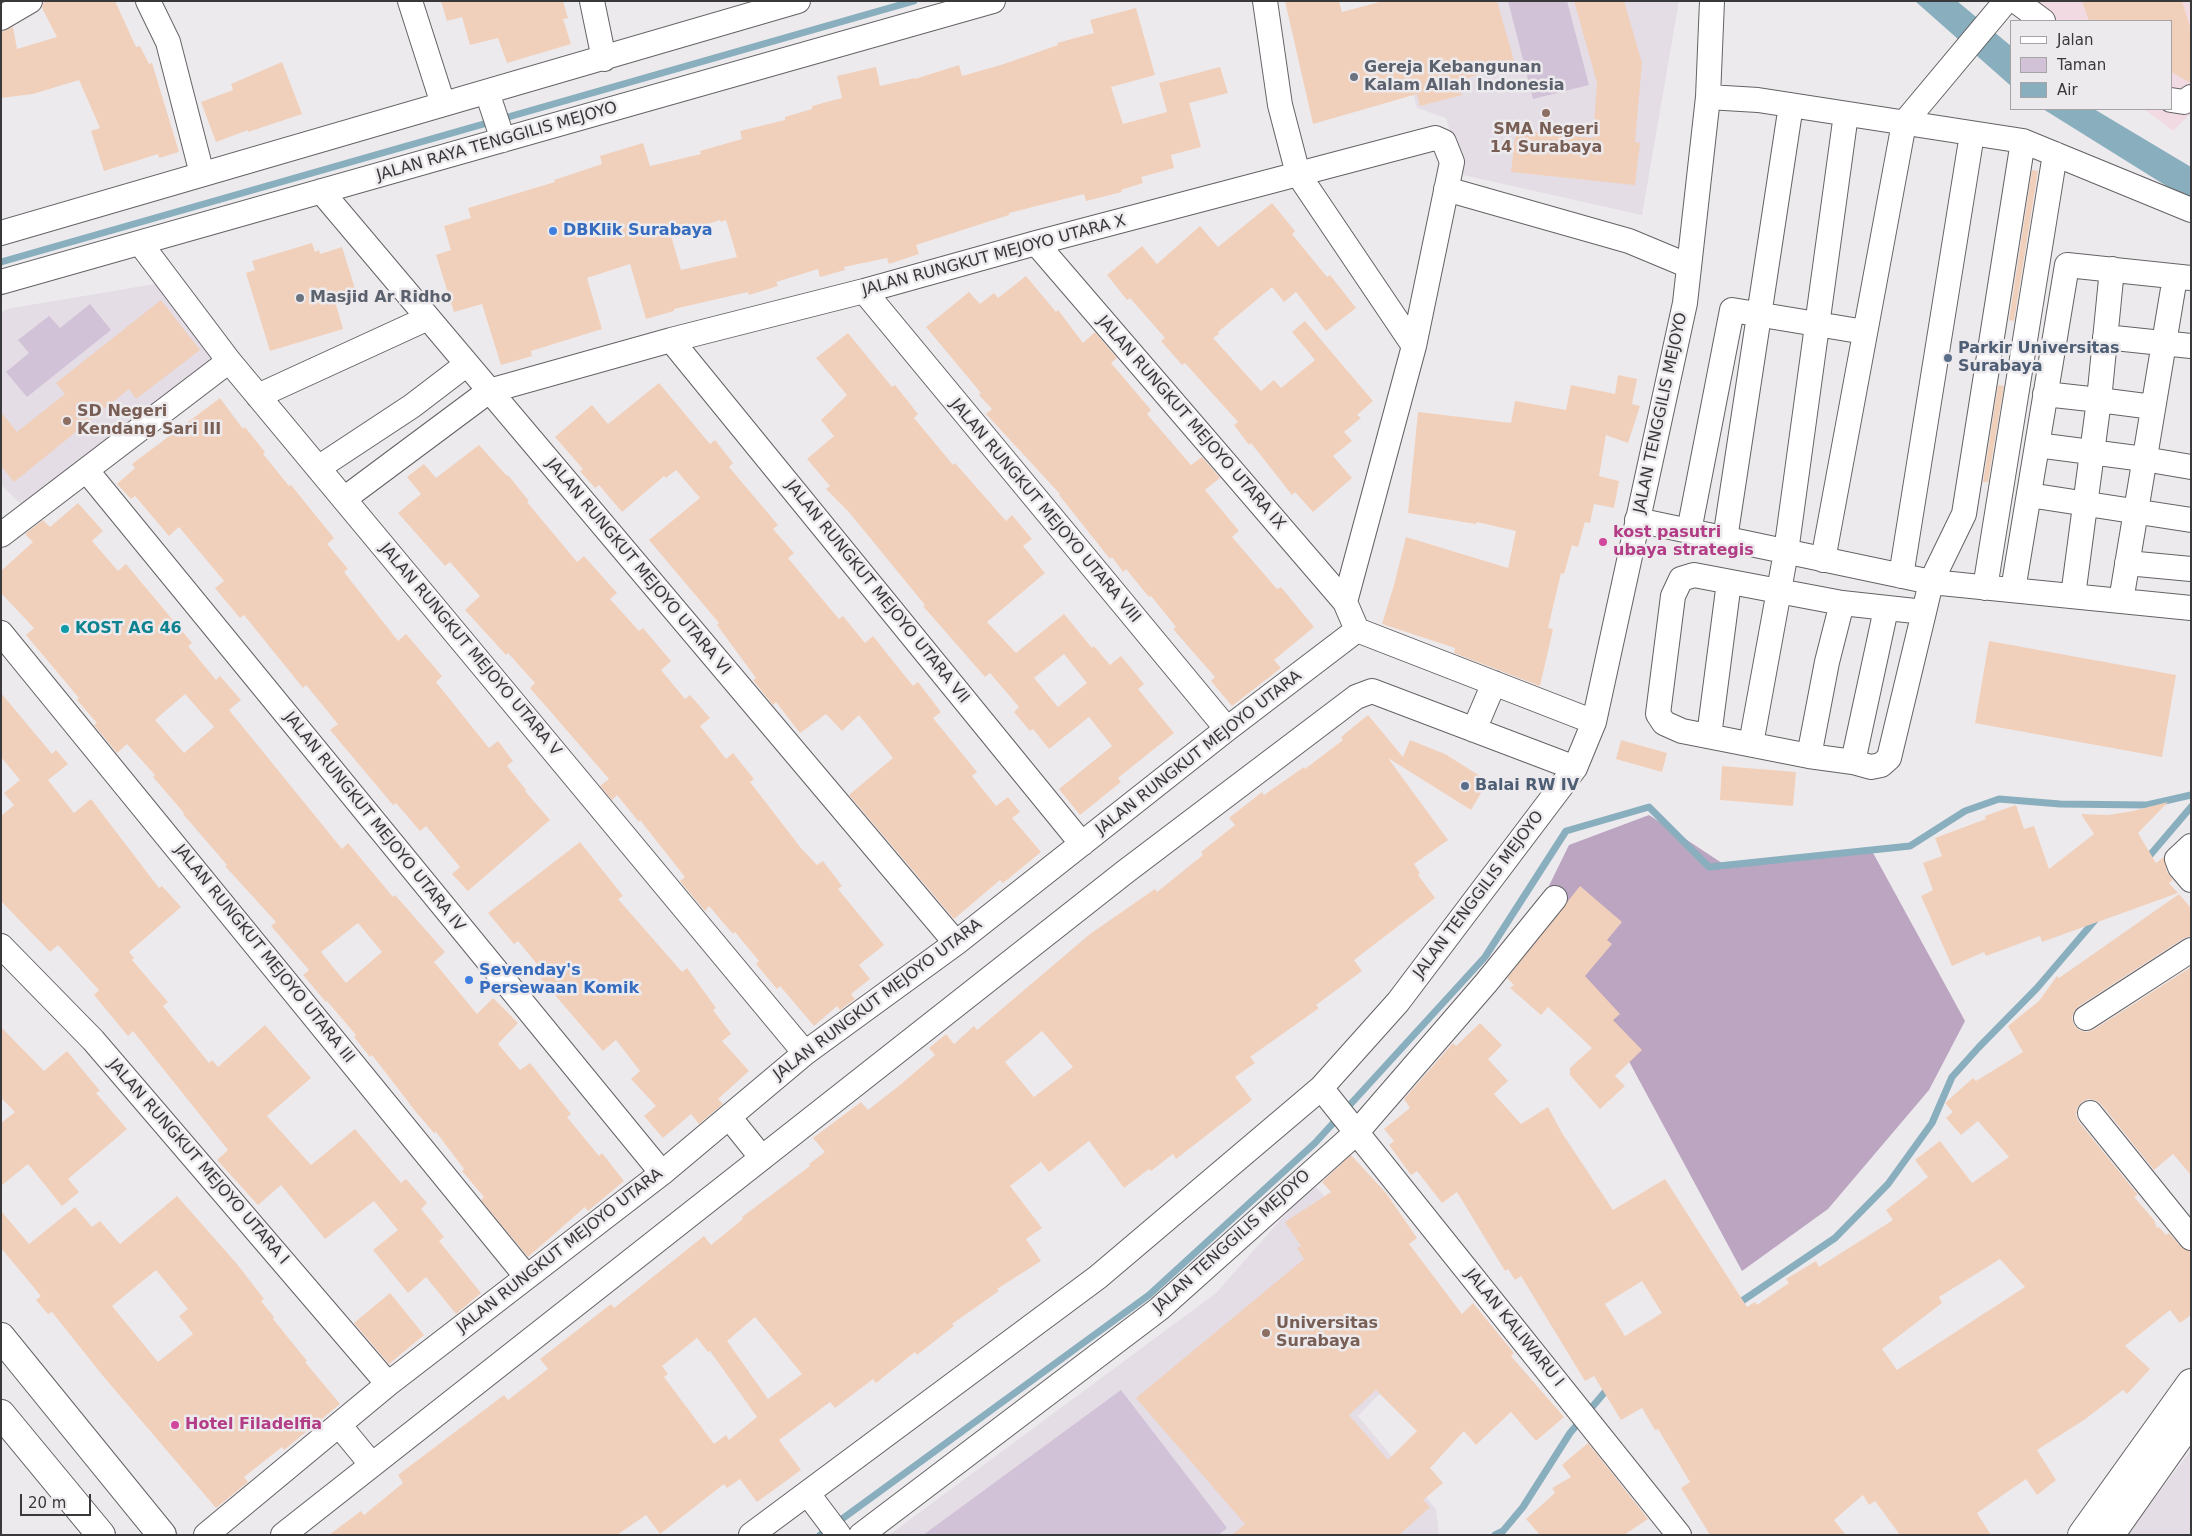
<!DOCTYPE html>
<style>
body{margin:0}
#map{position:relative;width:2192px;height:1536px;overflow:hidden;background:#edeaed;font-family:"DejaVu Sans",sans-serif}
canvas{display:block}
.frame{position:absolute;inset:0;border:2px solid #39383a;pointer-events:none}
.legend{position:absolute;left:2010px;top:20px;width:162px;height:90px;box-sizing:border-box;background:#edeaed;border:1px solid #a5a3a5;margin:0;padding:6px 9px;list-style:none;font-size:15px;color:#39383a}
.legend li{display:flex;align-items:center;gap:10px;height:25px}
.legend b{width:25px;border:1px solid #a5a3a5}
.scale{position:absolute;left:20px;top:1494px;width:71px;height:22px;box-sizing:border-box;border:2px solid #39383a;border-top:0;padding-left:6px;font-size:15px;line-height:18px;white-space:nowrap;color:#39383a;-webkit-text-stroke:4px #edeaed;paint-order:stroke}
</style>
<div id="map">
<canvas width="2192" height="1536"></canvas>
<div class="frame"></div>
<ul class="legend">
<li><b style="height:6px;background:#fff"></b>Jalan</li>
<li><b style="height:14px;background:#d2c2d7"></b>Taman</li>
<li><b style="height:14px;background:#89afbe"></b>Air</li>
</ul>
<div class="scale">20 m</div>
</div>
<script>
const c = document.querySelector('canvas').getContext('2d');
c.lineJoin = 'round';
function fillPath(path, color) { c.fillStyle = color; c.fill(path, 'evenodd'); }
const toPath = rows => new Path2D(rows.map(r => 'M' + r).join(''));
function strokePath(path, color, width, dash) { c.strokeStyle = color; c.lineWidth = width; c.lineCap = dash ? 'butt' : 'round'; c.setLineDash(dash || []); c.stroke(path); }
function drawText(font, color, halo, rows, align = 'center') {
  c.font = font + ' "DejaVu Sans",sans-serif'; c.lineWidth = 5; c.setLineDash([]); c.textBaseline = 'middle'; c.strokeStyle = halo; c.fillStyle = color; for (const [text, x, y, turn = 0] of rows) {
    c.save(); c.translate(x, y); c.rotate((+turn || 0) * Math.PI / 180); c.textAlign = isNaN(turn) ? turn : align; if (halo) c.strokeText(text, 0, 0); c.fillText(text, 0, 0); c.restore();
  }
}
fillPath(toPath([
 [1389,1,1679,1,1642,215,1463,175,1446,118,1417,108],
 [155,284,214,357,23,506,1,485,1,312,12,308],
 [1312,1184,1323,1194,1369,1273,1400,1373,1358,1416,1436,1509,1439,1535,889,1535,1216,1293],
 [2191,1450,2191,1535,2127,1535]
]), '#e4dde6');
fillPath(toPath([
 [2006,1,2191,1,2191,113,2173,131,2144,109,2171,109,2171,21,2032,21]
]), '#f2dae3');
fillPath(toPath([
 [1508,1,1567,1,1589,85,1533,99],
 [90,304,111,330,27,397,6,372,29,353,18,340,49,316,60,328],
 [1121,1390,1227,1528,1218,1535,923,1535]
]), '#d2c2d7');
fillPath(toPath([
 [1649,815,1728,867,1872,851,1965,1021,1929,1090,1828,1209,1742,1271,1542,900,1569,845]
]), '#bba5c1');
fillPath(toPath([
 [1915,1,1957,1,2011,46,2011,86],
 [2043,109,2094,109,2191,167,2191,199,2168,187]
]), '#89afbe');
strokePath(toPath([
 [1,262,914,1],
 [2145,861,2191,807],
 [1736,1305,1835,1238,1888,1184,1932,1123,1952,1077,1979,1047,2037,988,2096,919],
 [820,1535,1149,1295,1315,1143,1485,957,1566,831,1649,807,1709,867,1910,846,1965,811,1999,799,2060,804,2147,805,2191,795],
 [1495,1535,1503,1531,1523,1507,1570,1433,1610,1386]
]), '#89afbe', 7);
fillPath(toPath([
 [44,1,115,1,136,47,140,46,149,64,152,63,179,152,159,158,158,154,104,171,91,131,100,128,79,80,33,94,1,98,1,32,13,27,17,49,57,37,42,8],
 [441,1,563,1,568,18,563,19,571,44,507,63,498,38,470,45,462,17,447,21],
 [1285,1,1339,1,1342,12,1383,1,1497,1,1515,64,1457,81,1462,95,1420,106,1417,94,1313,124],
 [1574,1,1624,1,1642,63,1635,142,1640,143,1635,185,1511,172,1516,130,1593,138,1597,83],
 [2082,1,2182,1,2191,30,2191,83,2171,72,2171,21,2089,21],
 [1136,8,1155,75,1111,87,1123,124,1167,112,1159,83,1220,67,1228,93,1189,103,1201,147,1171,155,1174,168,1141,177,1143,183,1121,190,1122,192,1086,201,1084,194,1009,213,1009,215,916,245,919,254,889,264,887,258,844,267,845,270,820,277,818,269,776,282,778,286,749,295,748,292,674,309,674,311,646,319,630,264,587,278,602,329,531,351,532,356,501,365,482,304,454,312,436,255,451,250,444,226,471,218,468,208,555,182,554,180,602,164,600,156,643,143,650,166,701,154,700,151,742,139,740,131,785,120,785,117,812,109,812,106,842,98,837,76,876,67,880,86,915,78,915,79,959,65,962,76,1004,64,1058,45,1057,43,1094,33,1090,20],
 [720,220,721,222,726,220,737,257,681,270,671,236],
 [282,62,302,114,248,132,248,130,216,142,201,102,233,90,231,84],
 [2032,170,2038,171,2014,321,2009,320],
 [1272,203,1295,231,1292,234,1327,277,1330,275,1356,308,1326,331,1296,292,1284,302,1272,287,1218,332,1219,334,1213,338,1261,391,1274,380,1281,388,1315,360,1292,332,1305,321,1373,401,1357,415,1361,418,1344,432,1352,441,1333,456,1352,478,1313,512,1295,492,1292,495,1251,443,1249,445,1234,425,1238,422,1185,363,1182,365,1161,341,1165,338,1130,298,1127,300,1107,275,1142,246,1157,264,1200,226,1218,247],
 [312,243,315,252,319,250,320,254,342,247,357,295,335,301,343,329,270,351,246,273,255,270,252,261],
 [1026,276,1056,312,1058,310,1083,343,1095,332,1117,358,1111,363,1151,410,1147,414,1191,465,1202,457,1220,478,1205,490,1239,531,1232,537,1277,589,1281,587,1314,627,1274,660,1281,668,1232,706,1211,681,1215,677,1173,629,1176,627,1151,596,1149,597,1126,569,1123,572,1112,557,1110,559,1059,495,1060,494,986,414,992,409,979,395,981,393,926,327,969,292,980,304,994,293,998,298],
 [161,300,200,350,136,399,129,389,14,482,1,466,1,412,17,432,65,394,56,383],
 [848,333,892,387,895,385,918,414,914,418,953,465,955,463,1006,521,1012,515,1032,539,1023,546,1045,573,987,622,1016,653,1064,614,1092,648,1094,646,1110,665,1121,656,1144,684,1138,689,1174,733,1118,778,1121,782,1080,815,1059,789,1112,746,1089,717,1049,749,1033,729,1030,731,1014,712,1019,707,990,673,985,677,923,606,925,605,848,511,826,489,830,486,807,459,834,436,821,420,847,395,816,358],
 [1064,654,1087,683,1058,707,1034,678],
 [1618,375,1637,379,1632,404,1640,406,1628,443,1606,435,1599,476,1619,481,1614,508,1594,504,1590,523,1585,522,1578,547,1572,545,1564,574,1561,573,1548,628,1553,629,1540,686,1454,653,1455,648,1382,624,1394,585,1406,537,1508,568,1516,531,1477,522,1476,524,1408,513,1418,412,1511,423,1515,401,1566,410,1571,385,1615,394],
 [659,383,710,444,715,440,733,463,729,467,778,525,773,529,794,553,788,558,822,599,839,619,843,616,865,643,873,636,913,686,918,682,941,712,933,718,977,772,972,776,996,806,1008,797,1020,812,1012,818,1041,852,1003,883,1000,880,954,919,849,795,893,758,859,715,842,731,826,714,800,733,776,702,773,705,753,680,756,678,717,625,719,623,649,540,700,498,676,470,666,478,664,476,622,512,599,485,595,488,580,471,583,469,555,437,592,405,608,424],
 [1998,385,2004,386,1988,482,1983,482],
 [220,398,243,429,245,427,265,452,263,454,289,486,291,485,334,538,327,544,348,569,344,572,398,641,406,634,442,676,436,682,489,748,498,741,513,761,507,766,526,790,525,791,550,820,468,891,452,874,460,867,426,826,420,831,396,803,393,805,330,730,338,724,306,685,303,688,244,615,240,618,215,588,224,581,179,527,169,536,135,496,131,499,117,484,135,468,132,464],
 [479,445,507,476,508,475,529,501,527,502,577,562,584,556,617,593,610,599,639,631,643,628,671,661,661,670,685,699,690,695,710,718,700,726,726,759,733,753,754,779,750,782,801,848,817,865,823,861,842,886,838,889,884,945,859,965,870,979,851,994,855,999,840,1010,837,1006,814,1026,780,986,777,989,756,964,759,961,735,932,733,934,709,906,705,911,680,881,685,877,640,820,639,822,617,795,612,800,600,786,609,779,530,688,535,683,508,653,506,655,465,610,480,596,450,562,445,566,398,513,421,494,407,477,424,464,436,478],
 [78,503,103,531,92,541,118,571,126,564,192,643,188,646,216,680,220,676,241,700,229,710,342,849,348,843,393,897,395,895,445,952,434,962,477,1014,493,998,518,1023,498,1044,520,1070,530,1063,571,1114,567,1117,599,1156,602,1153,624,1181,588,1211,585,1207,528,1257,481,1200,484,1197,462,1171,464,1169,436,1132,434,1133,416,1112,372,1055,370,1057,354,1037,356,1035,327,1001,326,1002,303,975,309,970,271,926,276,922,225,866,227,865,183,814,184,813,153,777,155,775,127,744,117,753,94,725,97,723,77,700,79,698,26,635,34,628,1,593,1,571,33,542,25,534,43,520,50,527],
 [185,694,214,727,184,753,155,720],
 [358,923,382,952,346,983,321,952],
 [1989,641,2176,675,2162,757,1975,723],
 [1,693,52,754,56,750,68,764,48,780,74,813,91,799,159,888,162,886,181,907,129,952,134,958,132,960,168,1002,163,1006,209,1063,212,1060,218,1067,265,1025,311,1078,267,1116,311,1165,355,1129,401,1183,406,1179,427,1203,421,1209,444,1237,439,1241,481,1293,456,1314,426,1277,408,1293,373,1250,398,1230,374,1201,325,1239,281,1185,258,1205,217,1160,228,1150,133,1031,128,1036,94,995,99,990,58,945,50,952,1,901,1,816,14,805,4,793,20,780,1,757],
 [1368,715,1403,757,1410,740,1445,754,1488,781,1471,810,1388,758,1448,840,1414,864,1420,873,1418,875,1435,898,1354,960,1362,971,1316,1005,1319,1008,1250,1057,1255,1063,1235,1077,1252,1100,1176,1159,1173,1154,1151,1171,1149,1169,1124,1188,1089,1141,1049,1172,1041,1162,1010,1186,1042,1228,1026,1239,1041,1261,997,1289,999,1291,952,1324,954,1326,917,1355,915,1352,876,1383,873,1379,835,1408,830,1402,779,1440,801,1470,757,1502,740,1479,727,1488,724,1484,660,1534,646,1515,617,1535,329,1535,361,1511,364,1515,403,1483,398,1475,504,1395,508,1400,548,1369,540,1359,611,1304,614,1308,704,1236,711,1245,743,1219,742,1217,810,1166,809,1164,825,1152,813,1138,861,1102,868,1110,900,1085,935,1055,929,1048,946,1034,954,1044,974,1026,977,1030,1090,934,1155,889,1157,892,1203,855,1201,852,1235,825,1229,818,1262,792,1264,795,1304,767,1305,769,1343,740,1341,737],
 [1042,1031,1073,1067,1034,1097,1005,1062],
 [755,1317,802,1374,768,1399,727,1341],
 [697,1338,708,1352,710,1351,757,1417,729,1440,726,1435,714,1444,664,1377,668,1374,662,1366],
 [1621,740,1667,753,1662,772,1616,759],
 [1722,766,1796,772,1793,806,1720,800],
 [2168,802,2138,833,2156,863,2164,857,2167,872,2173,880,2169,883,2178,893,2042,942,2040,936,1986,956,1984,952,1952,966,1921,896,1933,890,1923,863,1942,856,1935,838,1986,819,1985,816,2016,805,2024,829,2034,826,2049,869,2094,834,2081,814,2108,815,2133,811],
 [580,842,623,896,618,899,682,972,687,968,716,1008,713,1010,731,1034,722,1041,749,1071,718,1099,723,1104,699,1124,691,1114,663,1138,644,1116,656,1106,631,1079,640,1071,616,1040,603,1051,536,973,541,969,518,941,514,944,488,913],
 [1580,886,1622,922,1607,940,1612,944,1585,976,1620,1014,1613,1020,1642,1050,1615,1076,1625,1086,1600,1109,1570,1075,1570,1068,1592,1048,1548,1007,1541,1015,1510,988,1514,985,1507,978],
 [2179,894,2191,908,2191,936,2184,938,2079,1006,2074,1011,2072,1018,2074,1025,2079,1030,2086,1032,2093,1030,2191,967,2191,1175,2173,1154,2154,1170,2101,1104,2095,1100,2088,1099,2082,1102,2077,1108,2076,1115,2079,1122,2138,1195,2134,1197,2154,1220,2157,1228,2159,1227,2166,1235,2169,1233,2181,1247,2191,1251,2191,1315,2180,1323,2170,1310,2125,1346,2150,1369,2127,1394,2123,1390,2084,1420,2037,1450,2056,1480,2037,1495,2026,1479,1977,1513,1991,1535,1900,1535,1875,1501,1869,1505,1863,1495,1834,1520,1846,1535,1710,1535,1681,1488,1690,1482,1658,1429,1655,1430,1642,1408,1621,1420,1594,1376,1585,1381,1521,1276,1515,1280,1508,1269,1505,1271,1457,1192,1442,1203,1417,1171,1411,1175,1389,1145,1394,1141,1384,1129,1410,1108,1404,1099,1453,1043,1456,1046,1480,1023,1502,1045,1488,1059,1508,1081,1494,1094,1521,1124,1548,1107,1562,1133,1613,1210,1665,1179,1747,1307,1755,1302,1757,1305,1789,1283,1786,1279,1816,1261,1819,1267,1893,1220,1886,1210,1928,1177,1915,1160,1940,1141,1972,1183,2009,1157,1978,1121,1961,1135,1946,1118,1953,1112,1945,1103,1973,1078,1976,1081,2023,1052,2008,1026,2039,1001,2057,976,2059,978],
 [2000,1259,2025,1287,1897,1370,1882,1349,1942,1303,1939,1297],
 [1642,1281,1662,1313,1625,1336,1605,1304],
 [1,1027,44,1071,67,1051,100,1091,96,1093,127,1129,68,1179,79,1192,62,1206,28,1164,1,1186,1,1123,15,1112,1,1098],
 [1351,1155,1386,1193,1417,1238,1409,1244,1462,1314,1473,1303,1514,1353,1511,1356,1564,1417,1536,1441,1511,1412,1476,1445,1464,1431,1430,1468,1443,1483,1423,1500,1430,1507,1399,1535,1232,1535,1245,1524,1136,1398,1304,1259,1297,1248,1301,1246,1285,1222,1331,1192,1322,1182],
 [1376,1390,1417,1431,1388,1460,1349,1415],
 [177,1196,237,1264,264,1299,261,1301,274,1317,273,1319,307,1361,305,1362,340,1404,284,1450,282,1447,244,1477,248,1482,216,1508,103,1376,52,1312,48,1314,36,1300,41,1296,1,1248,1,1211,29,1244,75,1207,92,1227,100,1221,120,1244],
 [156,1270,188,1309,179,1316,193,1334,158,1362,112,1306],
 [390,1293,424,1335,389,1364,354,1323],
 [1588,1443,1648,1519,1624,1535,1540,1535,1526,1519,1555,1493,1552,1488,1571,1477,1562,1465]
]), '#f1d0bb');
const minor = toPath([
 [148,1,168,42,202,174],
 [410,1,443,104],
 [592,1,604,59],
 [1265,1,1280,105,1298,174,1414,346],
 [2016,1,2043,21],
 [1,18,30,1],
 [487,92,503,140],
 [1708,97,1758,100,2023,141,1964,514,1931,582,1924,612,1889,758,1881,765,1871,767,1853,762,1809,756,1682,731,1664,723,1658,714,1673,596,1681,579,1694,575,1842,603,1924,612],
 [2171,100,2184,102,2191,97],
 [2023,141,2191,210],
 [1446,189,1629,241,1689,266],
 [321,191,956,943],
 [1,233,798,1],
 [140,243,229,361,805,1053],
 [1036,243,1345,602],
 [1,282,993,1],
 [864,291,1227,729],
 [2105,337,2191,346],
 [671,340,1082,844],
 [2045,394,2099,400,2112,269],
 [258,396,428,318],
 [2037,445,2144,459,2191,467],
 [318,468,412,406,467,364],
 [87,471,662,1173],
 [2029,495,2191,520],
 [344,499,489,391,671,340,864,291,1036,243,1435,138,1444,142,1452,162,1414,346,1345,602,1357,630],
 [1637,520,1931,582,2191,608],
 [1689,531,1732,310,1865,332],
 [1,535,229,361],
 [1725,539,1791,105],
 [1823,560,1904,123,2006,1],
 [2127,563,2191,569],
 [1901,576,1972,134],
 [1985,588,2055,154],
 [2013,590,2067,265,2191,278],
 [2073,596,2099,400,2153,407],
 [2121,601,2175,277],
 [1,633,526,1276],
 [1474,730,1494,683],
 [1709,736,1729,582],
 [1751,744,1786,552,1846,114],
 [1809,756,1827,662,1842,603],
 [1853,762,1886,609],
 [2191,846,2177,859,2180,867,2191,880],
 [1,946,93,1040,388,1384],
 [2086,1018,2191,950],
 [1321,1088,1679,1535],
 [2090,1113,2191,1238],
 [729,1117,762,1158],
 [339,1425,372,1465],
 [808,1494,839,1535],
 [206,1535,388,1384,662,1173,805,1053,956,943,1227,729,1357,630,1594,722],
 [283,1535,1125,872,1356,697,1372,691,1575,768],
 [751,1535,1098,1277,1321,1088,1398,1002,1575,768,1594,722,1685,303,1708,97,1712,1],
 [861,1535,1159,1309,1357,1132,1486,983,1555,898]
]);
const major = toPath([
 [1,1337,162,1535],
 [1,1414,101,1535],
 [2082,1535,2191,1383],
 [2110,1535,2191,1420]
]);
strokePath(minor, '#646265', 26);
strokePath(major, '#646265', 30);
strokePath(minor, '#fff', 24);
strokePath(major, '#fff', 28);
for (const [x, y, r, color] of [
 [1354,77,5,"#6b7280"],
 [1546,113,5,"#8d6e63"],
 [553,231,5,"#3f7fe0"],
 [300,298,5,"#6b7280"],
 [1948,358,5,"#5c6f8a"],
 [67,421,5,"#8d6e63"],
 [1603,542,5,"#d1479c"],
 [65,629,5,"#0f9aa8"],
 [1465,786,5,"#5c6f8a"],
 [469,980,5,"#3f7fe0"],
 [1266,1333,5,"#8d6e63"],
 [175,1425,5,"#d1479c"]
]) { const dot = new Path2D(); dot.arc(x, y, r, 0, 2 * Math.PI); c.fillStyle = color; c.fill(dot); strokePath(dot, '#edeaed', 2); }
drawText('bold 16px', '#5b616d', '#edeaed', [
 ["Gereja Kebangunan",1364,68],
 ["Kalam Allah Indonesia",1364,86],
 ["Masjid Ar Ridho",310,298]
], 'left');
drawText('bold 16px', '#785e54', '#edeaed', [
 ["SMA Negeri",1546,130,"center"],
 ["14 Surabaya",1546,148,"center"],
 ["SD Negeri",77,412],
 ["Kendang Sari III",77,430],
 ["Universitas",1276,1324],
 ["Surabaya",1276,1342]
], 'left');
drawText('16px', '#39383a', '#edeaed', [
 ["JALAN RAYA TENGGILIS MEJOYO",497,142,-16],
 ["JALAN RUNGKUT MEJOYO UTARA X",994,256,-15],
 ["JALAN TENGGILIS MEJOYO",1661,413,-78],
 ["JALAN RUNGKUT MEJOYO UTARA IX",1191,423,49],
 ["JALAN RUNGKUT MEJOYO UTARA VIII",1045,511,50],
 ["JALAN RUNGKUT MEJOYO UTARA VI",638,567,50],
 ["JALAN RUNGKUT MEJOYO UTARA VII",877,592,51],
 ["JALAN RUNGKUT MEJOYO UTARA V",470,650,50],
 ["JALAN RUNGKUT MEJOYO UTARA",1199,753,-38],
 ["JALAN RUNGKUT MEJOYO UTARA IV",374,822,51],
 ["JALAN TENGGILIS MEJOYO",1479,895,-53],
 ["JALAN RUNGKUT MEJOYO UTARA III",264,954,51],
 ["JALAN RUNGKUT MEJOYO UTARA",878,1000,-37],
 ["JALAN RUNGKUT MEJOYO UTARA I",198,1162,49],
 ["JALAN TENGGILIS MEJOYO",1232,1242,-42],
 ["JALAN RUNGKUT MEJOYO UTARA",560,1251,-38],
 ["JALAN KALIWARU I",1514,1328,51]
]);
drawText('bold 16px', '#366cbe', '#edeaed', [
 ["DBKlik Surabaya",563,231],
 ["Sevenday's",479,971],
 ["Persewaan Komik",479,989]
], 'left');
drawText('bold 16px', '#4e5e75', '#edeaed', [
 ["Parkir Universitas",1958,349],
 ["Surabaya",1958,367],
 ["Balai RW IV",1475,786]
], 'left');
drawText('bold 16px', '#b23c85', '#edeaed', [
 ["kost pasutri",1613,533],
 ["ubaya strategis",1613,551],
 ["Hotel Filadelfia",185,1425]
], 'left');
drawText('bold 16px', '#0d838f', '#edeaed', [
 ["KOST AG 46",75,629]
], 'left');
</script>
